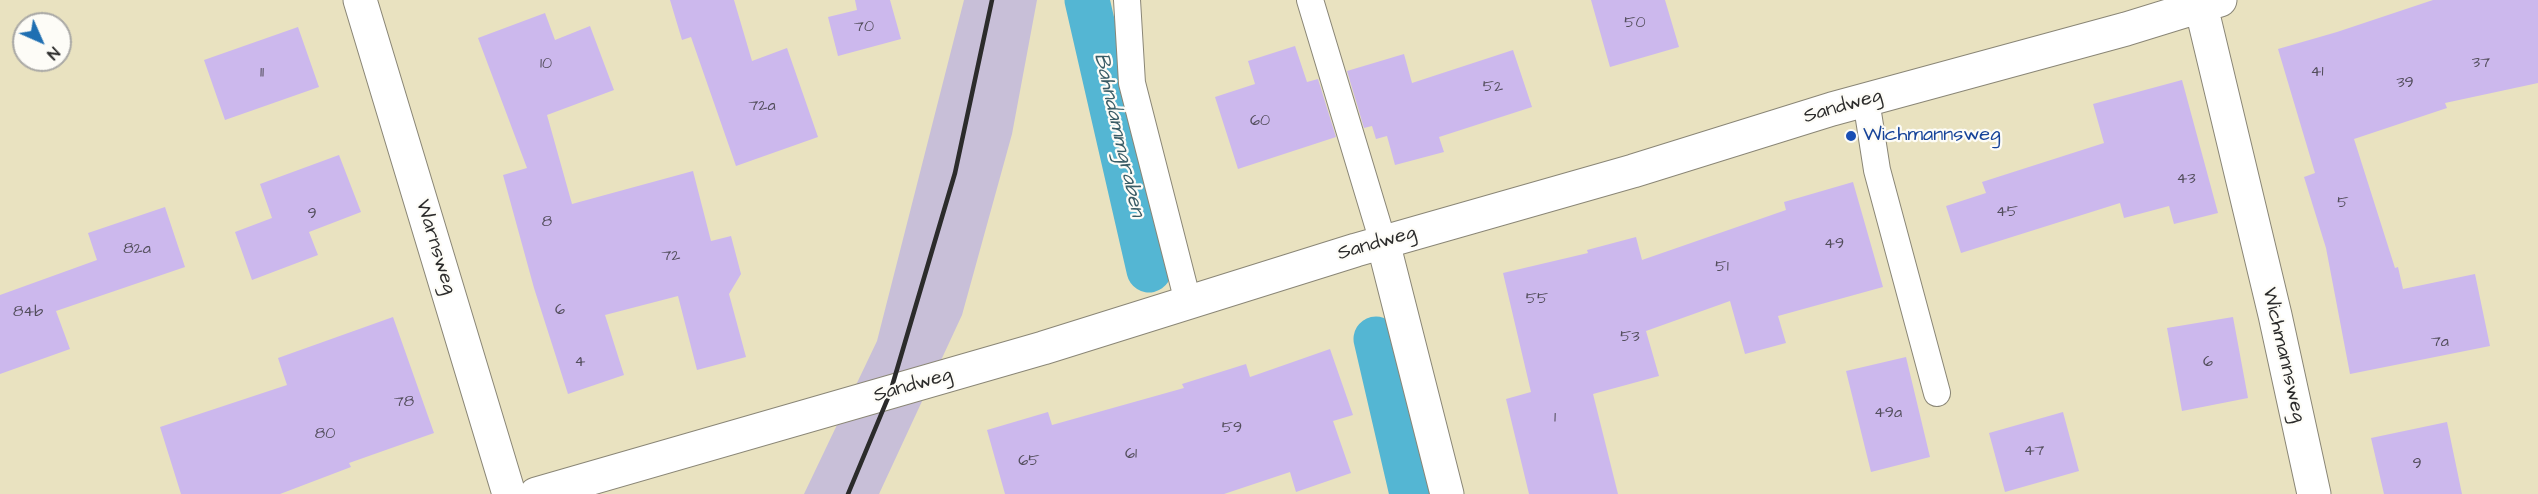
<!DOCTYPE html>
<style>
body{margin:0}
#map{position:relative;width:2538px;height:494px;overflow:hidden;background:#e9e2c0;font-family:"Architects Daughter",sans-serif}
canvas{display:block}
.north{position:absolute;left:12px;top:12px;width:60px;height:60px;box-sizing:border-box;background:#fdfcf7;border:2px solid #a9a8a5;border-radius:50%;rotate:135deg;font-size:16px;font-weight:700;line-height:24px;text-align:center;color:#2b2b2b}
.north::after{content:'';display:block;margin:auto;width:21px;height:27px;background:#1f6fb2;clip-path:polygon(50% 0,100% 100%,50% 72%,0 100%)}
</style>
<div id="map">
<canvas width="2538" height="494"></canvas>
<div class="north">N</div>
</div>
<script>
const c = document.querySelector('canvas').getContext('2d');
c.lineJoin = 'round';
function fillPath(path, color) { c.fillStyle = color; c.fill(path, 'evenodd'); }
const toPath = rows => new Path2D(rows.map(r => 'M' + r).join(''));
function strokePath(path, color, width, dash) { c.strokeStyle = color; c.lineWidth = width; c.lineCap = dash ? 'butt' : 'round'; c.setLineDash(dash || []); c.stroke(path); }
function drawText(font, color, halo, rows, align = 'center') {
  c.font = font + ' "Architects Daughter",sans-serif'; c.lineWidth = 4.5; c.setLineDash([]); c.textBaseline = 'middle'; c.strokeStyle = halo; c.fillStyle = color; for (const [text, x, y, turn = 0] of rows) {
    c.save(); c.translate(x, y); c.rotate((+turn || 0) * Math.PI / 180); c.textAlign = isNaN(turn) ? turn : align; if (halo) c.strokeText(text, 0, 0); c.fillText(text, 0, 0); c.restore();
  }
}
fillPath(toPath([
 [964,0,1037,0,1012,134,962,315,879,494,804,494,877,341]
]), '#c8bfd8');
strokePath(toPath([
 [1087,0,1149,270],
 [1376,339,1412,494]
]), '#54b6d3', 45);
fillPath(toPath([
 [670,0,734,0,752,61,787,48,818,137,736,166,691,37,682,40],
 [855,0,890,0,901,39,838,56,828,17,857,10],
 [1591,0,1665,0,1679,47,1610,67],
 [2433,0,2538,0,2538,83,2445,103,2447,108,2354,139,2395,268,2398,267,2403,289,2475,274,2490,346,2350,374,2326,248,2304,177,2315,173,2278,49,2337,32],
 [545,13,555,40,590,26,614,90,547,115,572,204,693,171,711,241,731,236,741,274,729,294,746,357,697,370,678,296,605,315,624,375,568,394,534,288,503,175,527,168,478,38],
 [298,27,319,87,225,120,204,60],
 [1295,46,1307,82,1318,79,1336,137,1238,169,1215,97,1255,84,1248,61],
 [1513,50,1532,107,1439,137,1444,152,1395,165,1387,136,1376,139,1372,126,1364,128,1347,71,1404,54,1412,83],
 [2182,80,2218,213,2174,224,2169,206,2124,218,2120,203,1961,253,1946,206,1986,193,1982,182,2104,143,2093,104],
 [339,155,361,212,309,232,318,255,252,280,235,232,272,218,260,184],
 [1853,182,1883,287,1778,316,1786,343,1745,354,1730,301,1646,331,1659,376,1593,394,1618,494,1529,494,1506,399,1531,392,1503,273,1588,253,1587,250,1636,237,1642,260,1786,210,1784,202],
 [165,207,185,267,56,311,70,349,0,374,0,295,97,260,88,233],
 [393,317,434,433,349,463,351,467,280,494,181,494,160,427,287,385,278,358],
 [2233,317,2248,398,2182,411,2167,328],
 [1330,349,1353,415,1333,421,1351,473,1296,492,1290,472,1224,494,1005,494,987,430,1048,412,1052,425,1184,388,1182,384,1246,364,1250,377],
 [1906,357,1930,457,1871,472,1846,371],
 [2063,412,2079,471,2005,492,1989,433],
 [2447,422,2462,494,2384,494,2371,438]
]), '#ccb8ed');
const service = toPath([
 [1127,0,1132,83,1188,302],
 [1310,0,1383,242],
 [1866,100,1877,170,1937,393]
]);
const minor = toPath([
 [360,0,509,494],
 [2201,6,2275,315,2314,494],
 [1383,242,1447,494],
 [536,494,1043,348,1356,250,1633,171,1832,109,2126,29,2220,0]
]);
strokePath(service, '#8a8676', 28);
strokePath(minor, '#8a8676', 35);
strokePath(service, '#fff', 26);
strokePath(minor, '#fff', 33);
strokePath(toPath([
 [848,494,890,393,955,173,992,0]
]), '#2b2b2b', 4.5);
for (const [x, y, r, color] of [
 [1851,136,6,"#1a4fb4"]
]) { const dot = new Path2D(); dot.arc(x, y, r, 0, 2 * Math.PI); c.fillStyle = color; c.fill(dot); strokePath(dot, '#fdfcf7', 2); }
drawText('16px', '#534e5c', null, [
 ["50",1635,24],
 ["70",864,28],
 ["37",2481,64],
 ["10",546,65],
 ["41",2317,73],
 ["11",262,74],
 ["39",2405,84],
 ["52",1493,88],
 ["72a",762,107],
 ["60",1260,122],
 ["43",2186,180],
 ["5",2343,204],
 ["45",2007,213],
 ["9",312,215],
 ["8",547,223],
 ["49",1834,245],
 ["82a",137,250],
 ["72",671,257],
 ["51",1722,268],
 ["55",1537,300],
 ["6",560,311],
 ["84b",28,313],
 ["53",1630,338],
 ["7a",2440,343],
 ["4",580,363],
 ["6",2208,363],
 ["78",404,403],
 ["49a",1888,414],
 ["1",1555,419],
 ["59",1232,429],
 ["80",325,435],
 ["47",2034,452],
 ["61",1131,455],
 ["65",1029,462],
 ["9",2417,465]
]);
drawText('20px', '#2b2b2b', '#fdfcf7', [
 ["Sandweg",1843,107,-16],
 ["Sandweg",1377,244,-16],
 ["Warnsweg",435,247,73],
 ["Wichmannsweg",2283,355,77],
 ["Sandweg",913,386,-16]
]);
drawText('20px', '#164399', '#fdfcf7', [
 ["Wichmannsweg",1863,136]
], 'left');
drawText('italic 21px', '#395c66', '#fdfcf7', [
 ["Bahndammgraben",1118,135,77]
]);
</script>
